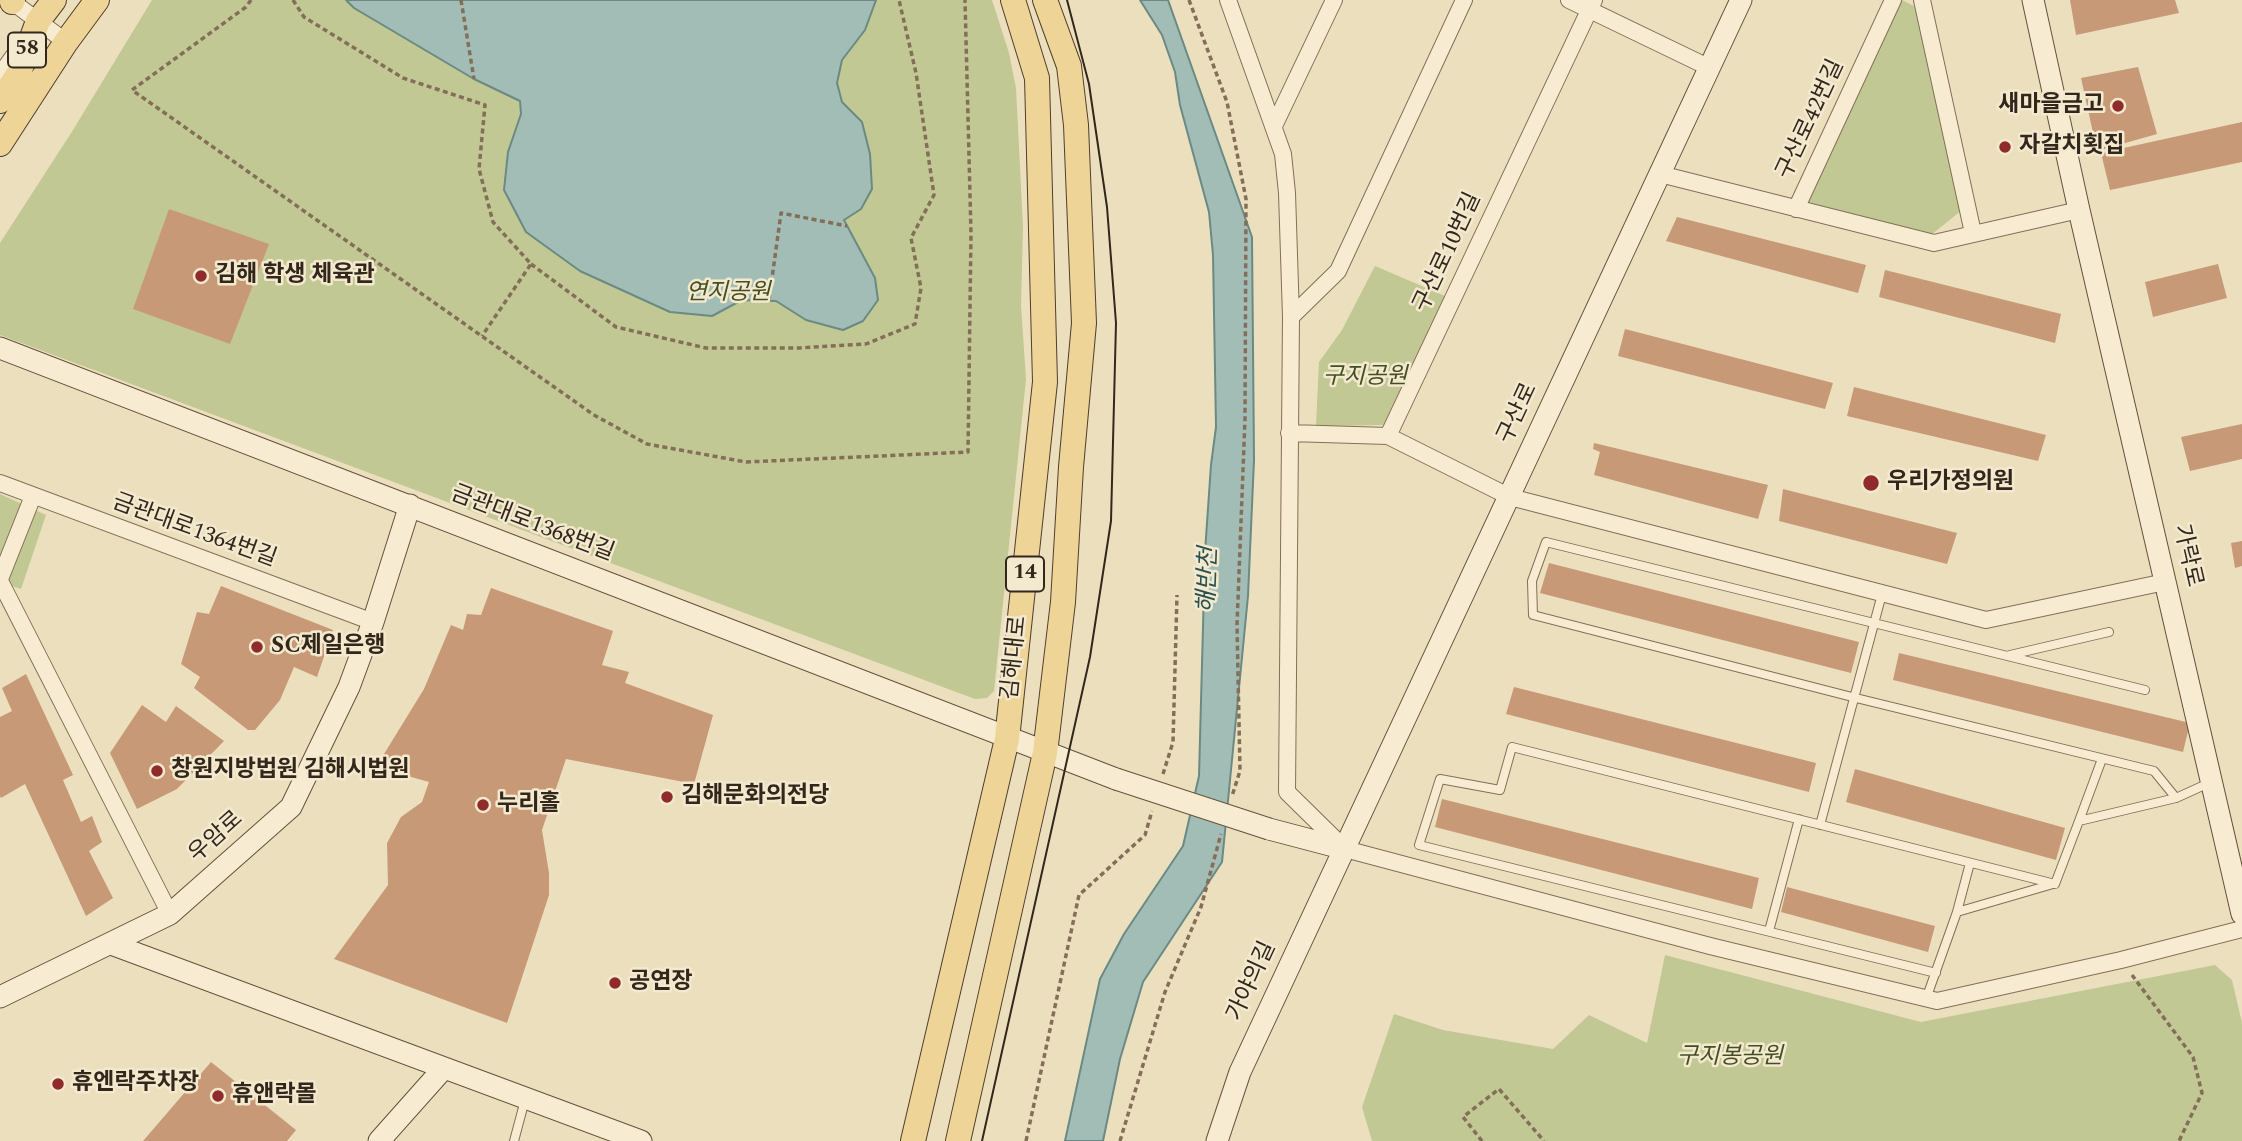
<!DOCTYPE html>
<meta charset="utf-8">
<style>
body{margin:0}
canvas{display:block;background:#ebdfbe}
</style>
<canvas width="2242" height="1141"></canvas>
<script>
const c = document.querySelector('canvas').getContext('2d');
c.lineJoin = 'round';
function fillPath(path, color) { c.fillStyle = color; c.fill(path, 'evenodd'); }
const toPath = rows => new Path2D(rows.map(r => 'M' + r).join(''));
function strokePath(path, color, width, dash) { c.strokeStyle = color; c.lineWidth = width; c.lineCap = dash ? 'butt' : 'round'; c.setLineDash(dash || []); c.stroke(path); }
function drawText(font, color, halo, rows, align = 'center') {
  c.font = font + ' Spectral,"Noto Sans KR",serif'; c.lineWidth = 5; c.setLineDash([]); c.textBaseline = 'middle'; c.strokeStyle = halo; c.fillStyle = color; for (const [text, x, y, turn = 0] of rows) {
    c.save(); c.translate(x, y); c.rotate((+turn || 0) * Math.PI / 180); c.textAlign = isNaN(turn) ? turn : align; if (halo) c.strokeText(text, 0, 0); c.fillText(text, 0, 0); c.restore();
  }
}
fillPath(toPath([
 [152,0,992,0,1009,53,1016,88,1023,227,1021,306,1026,379,994,691,987,698,975,699,0,335,0,243,73,130],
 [1897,0,1902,0,1918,8,1962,210,1931,235,1806,204],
 [1375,266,1445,296,1402,409,1383,425,1316,426,1319,362,1342,330],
 [0,494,46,515,21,589,0,582],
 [1665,955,1921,1022,2215,965,2232,980,2242,1023,2242,1141,1372,1141,1362,1107,1394,1014,1443,1030,1553,1049,1589,1015,1647,1043]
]), '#c1c893');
const water = toPath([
 [346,0,876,0,865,30,842,60,837,83,842,102,862,122,870,154,872,189,861,209,844,220,875,278,878,300,863,321,843,330,806,320,776,301,742,300,712,316,670,312,580,271,526,232,504,190,508,152,521,114,520,101,474,79,354,8,346,0],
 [1140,0,1168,0,1252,237,1254,460,1248,596,1222,862,1143,982,1120,1059,1103,1141,1065,1141,1100,979,1124,934,1183,846,1199,776,1205,552,1211,465,1216,427,1213,255,1209,212,1180,105,1175,72,1162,35,1140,0]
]);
fillPath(water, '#a2bdb5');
strokePath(water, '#6a8a83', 2);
fillPath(toPath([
 [2070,0,2175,0,2179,13,2076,35],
 [2138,67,2157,134,2097,151,2081,78],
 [2242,122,2242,162,2110,190,2101,153],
 [169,209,269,244,230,344,133,309],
 [1677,217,1866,265,1858,293,1666,241],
 [2218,264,2227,298,2153,317,2145,282],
 [1885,270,2061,314,2055,343,1879,297],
 [1625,329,1833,383,1825,409,1618,356],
 [1854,387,2046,435,2038,461,1847,416],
 [2242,424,2242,459,2190,471,2181,437],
 [1594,443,1768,485,1758,519,1594,475,1600,452,1593,449],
 [1783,489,1957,533,1947,564,1779,521],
 [2242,541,2242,566,2235,568,2231,543],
 [1549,563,1859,642,1851,673,1540,593],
 [221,586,333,630,317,677,294,667,280,700,255,730,248,730,194,688,200,677,181,664,197,612,209,614],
 [491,588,613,631,602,665,629,672,625,683,713,715,694,784,566,759,542,830,549,873,549,895,507,1023,334,959,388,885,387,843,401,817,422,802,429,782,376,767,424,689,451,625,463,630,467,614,481,615],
 [1899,653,2190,723,2183,752,1893,680],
 [26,674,73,775,63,780,81,822,92,816,102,842,89,851,113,898,86,916,25,784,1,798,0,796,0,717,12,711,2,688],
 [1514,687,1816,763,1809,792,1506,714],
 [142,705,166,722,176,706,224,741,177,789,137,809,110,753],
 [1855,769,2065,828,2056,860,1846,802],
 [1442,799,1759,878,1752,909,1435,827],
 [1787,887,1935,926,1928,952,1781,912],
 [211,1062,296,1130,287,1141,143,1141]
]), '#c89976');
const lane = toPath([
 [2010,655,2109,632],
 [2145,690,1546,542,1532,581,1533,615,1856,698,2154,771,2176,798],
 [2079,821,2102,759],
 [1820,825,1882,594],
 [2055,884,2079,821,2176,798,2209,783],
 [1957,912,1970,863],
 [1769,931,1799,819],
 [1936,973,1419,845,1440,779,1500,790,1512,747,2055,884],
 [1926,999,1957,912,2053,884],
 [514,1141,525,1100]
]);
const street = toPath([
 [10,0,66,42],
 [1228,0,1283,154,1287,193,1291,317,1287,792,1345,849,1710,946,1937,1001,2121,960,2242,929],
 [1569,0,1708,67],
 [1922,0,1973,233],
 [0,75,23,43],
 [1274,126,1334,0],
 [1660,174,1934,243,2079,210],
 [1796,209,1893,0],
 [1291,317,1338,271,1464,0],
 [1289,433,1388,436,1510,497,1986,620,2165,582],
 [1388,436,1594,0],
 [0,483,373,622],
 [0,579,33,496],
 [0,581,170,914]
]);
const secondary = toPath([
 [2033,0,2079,210,2242,914],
 [0,348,1116,779],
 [1269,829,1345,849],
 [111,944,641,1141],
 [0,997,170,914,291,807,349,687,373,622,410,505],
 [379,1141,443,1069],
 [1217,1141,1240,1072,1741,0]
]);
const primary = toPath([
 [12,2,13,0],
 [0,101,19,73,38,21,54,0],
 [0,144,66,42,97,0],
 [913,1141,1007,739,1045,382,1037,78,1013,0],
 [958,1141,1045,753,1063,602,1071,467,1084,323,1076,125,1069,66,1045,0]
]);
strokePath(lane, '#836f58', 10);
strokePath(street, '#836f58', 18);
strokePath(secondary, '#64513b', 23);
strokePath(primary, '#503e2c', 26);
strokePath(toPath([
 [251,0,246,7,132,90,594,415,647,444,746,462,968,452,971,234,965,0],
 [293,0,304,17,403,78,485,105,479,169,493,222,531,264,482,336],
 [461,0,474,79],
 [1189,0,1227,102,1246,199,1245,419,1237,625,1240,771,1232,796],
 [531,264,616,327,706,348,799,348,866,344,915,324,921,288,911,238,934,195,916,73,899,0],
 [769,300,781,213,847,226],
 [1163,774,1173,742,1177,595],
 [2132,975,2193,1057,2202,1093,2179,1141],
 [1026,1141,1079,895,1145,835,1152,811],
 [1120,1141,1165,992,1201,907,1221,834],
 [1482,1141,1463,1117,1499,1089,1544,1141]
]), '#836f58', 3.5, [5, 3.5]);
strokePath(lane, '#f7ecd1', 8);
strokePath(street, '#f7ecd1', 16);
strokePath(secondary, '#f7ecd1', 21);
strokePath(primary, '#eed497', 24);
strokePath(toPath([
 [982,1141,1090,657,1111,521,1116,323,1107,207,1089,84,1067,0]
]), '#33271c', 2);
const secondaryBridge = toPath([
 [1116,779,1269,829]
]);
strokePath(secondaryBridge, '#64513b', 23, []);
strokePath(secondaryBridge, '#f7ecd1', 21);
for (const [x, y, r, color] of [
 [2118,106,7,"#8f2c2b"],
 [2005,147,7,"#8f2c2b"],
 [201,276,7,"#8f2c2b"],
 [1871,483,9,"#8f2c2b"],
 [257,647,7,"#8f2c2b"],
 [157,771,7,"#8f2c2b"],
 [667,797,7,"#8f2c2b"],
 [483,805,7,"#8f2c2b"],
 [615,983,7,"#8f2c2b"],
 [58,1084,7,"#8f2c2b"],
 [218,1096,7,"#8f2c2b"]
]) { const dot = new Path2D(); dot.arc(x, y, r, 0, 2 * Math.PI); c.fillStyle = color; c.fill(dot); strokePath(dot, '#f3e9ce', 2.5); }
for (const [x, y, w] of [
 [27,50,38],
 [1025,574,38]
]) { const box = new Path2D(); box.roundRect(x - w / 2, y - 17.5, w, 35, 5); c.fillStyle = '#f3e9ce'; c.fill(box); strokePath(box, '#33271c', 2); }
drawText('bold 21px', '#33271c', null, [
 ["58",27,50],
 ["14",1025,574]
]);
drawText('bold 23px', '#33271c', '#f3e9ce', [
 ["새마을금고",2104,106,"right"],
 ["자갈치횟집",2019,147],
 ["김해 학생 체육관",215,276],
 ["우리가정의원",1887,483],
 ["SC제일은행",271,647],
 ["창원지방법원 김해시법원",171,771],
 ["김해문화의전당",681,797],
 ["누리홀",497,805],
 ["공연장",629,983],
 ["휴엔락주차장",72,1084],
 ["휴앤락몰",232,1096]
], 'left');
drawText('23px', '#33271c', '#f3e9ce', [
 ["구산로42번길",1812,120,-65],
 ["구산로10번길",1449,253,-65],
 ["구산로",1519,414,-65],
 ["금관대로1368번길",532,525,21],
 ["금관대로1364번길",194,532,20],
 ["가락로",2186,556,77],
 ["김해대로",1016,658,-84],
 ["우암로",217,838,-42],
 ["가야의길",1253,982,-65]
]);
drawText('italic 23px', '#434e23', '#f3e9ce', [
 ["연지공원",728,294],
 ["구지공원",1365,378],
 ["구지봉공원",1730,1058]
]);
drawText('italic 24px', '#2c5250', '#f3e9ce', [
 ["해반천",1210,580,-88]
]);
</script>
